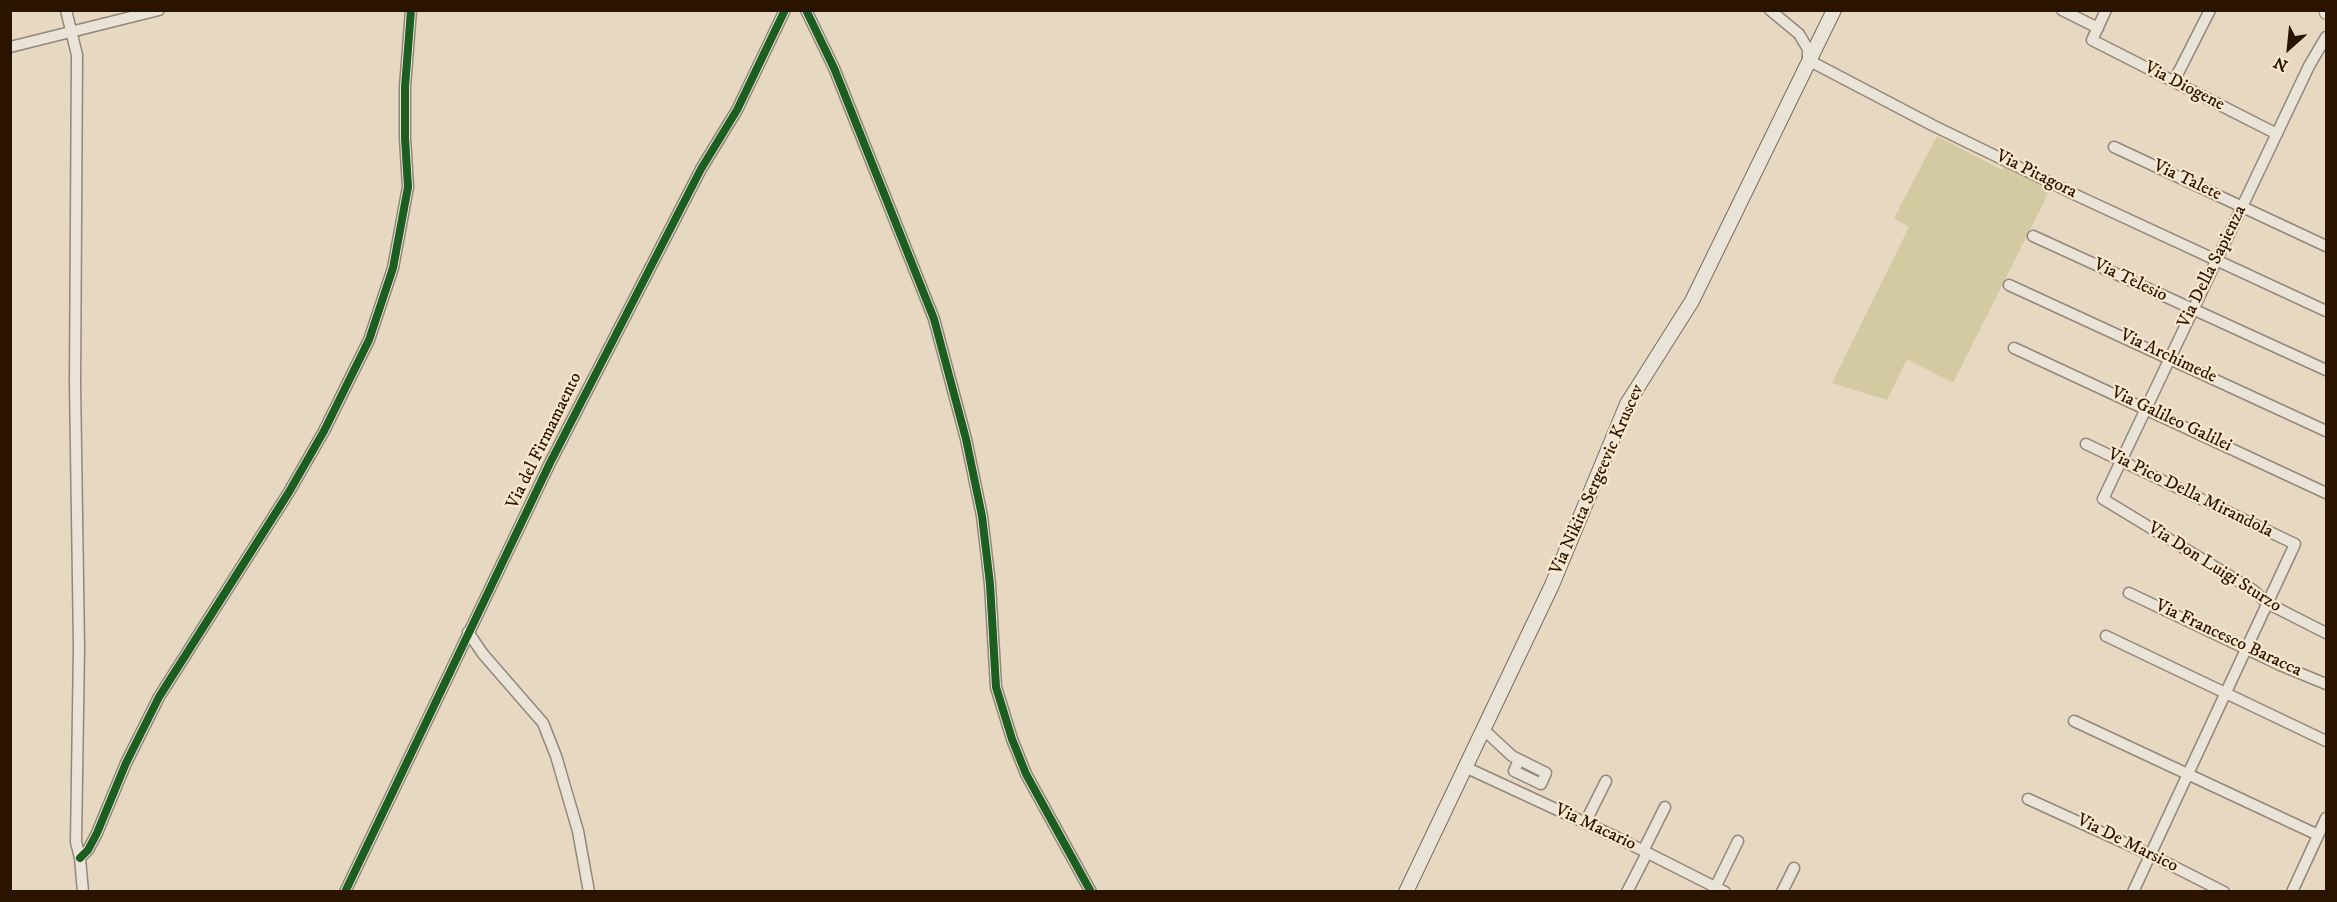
<!DOCTYPE html>
<style>
body{margin:0}
#map{position:relative;width:2337px;height:902px;overflow:hidden;background:#e7d8c2;font-family:"IM FELL DW Pica",serif}
canvas{display:block}
.frame{position:absolute;inset:0;border:12px solid #2a1400;pointer-events:none}
.north{position:absolute;left:2259px;top:18px;width:60px;height:60px;-webkit-text-stroke:4px #f9e8ce;paint-order:stroke;rotate:207deg;font-size:16px;font-weight:700;line-height:24px;text-align:center;color:#2a1400}
.north::after{content:'';display:block;margin:auto;width:21px;height:27px;background:#2a1400;clip-path:polygon(50% 0,100% 100%,50% 72%,0 100%)}
</style>
<div id="map">
<canvas width="2337" height="902"></canvas>
<div class="frame"></div>
<div class="north">N</div>
</div>
<script>
const c = document.querySelector('canvas').getContext('2d');
c.lineJoin = 'round';
function fillPath(path, color) { c.fillStyle = color; c.fill(path, 'evenodd'); }
const toPath = rows => new Path2D(rows.map(r => 'M' + r).join(''));
function strokePath(path, color, width, dash) { c.strokeStyle = color; c.lineWidth = width; c.lineCap = dash ? 'butt' : 'round'; c.setLineDash(dash || []); c.stroke(path); }
function drawText(font, color, halo, rows, align = 'center') {
  c.font = font + ' "IM FELL DW Pica",serif'; c.lineWidth = 4.5; c.setLineDash([]); c.textBaseline = 'middle'; c.strokeStyle = halo; c.fillStyle = color; for (const [text, x, y, turn = 0] of rows) {
    c.save(); c.translate(x, y); c.rotate((+turn || 0) * Math.PI / 180); c.textAlign = isNaN(turn) ? turn : align; if (halo) c.strokeText(text, 0, 0); c.fillText(text, 0, 0); c.restore();
  }
}
fillPath(toPath([
 [1937,136,2002,170,2004,167,2050,190,1953,383,1907,359,1887,400,1832,383,1909,227,1894,218]
]), '#d4caa2');
const minor = toPath([
 [66,10,77,55,75,383,79,647,76,842,80,858,83,892],
 [806,10,834,68,934,319,966,439,982,516,990,584,996,687,1012,739,1026,774,1091,892],
 [1770,10,1799,34,1808,49,1808,60,1932,125,2078,196,2326,311],
 [2062,10,2098,28],
 [2106,10,2092,40,2277,134],
 [2326,37,2309,66,2103,499,2253,590,2267,603,2326,633],
 [10,47,159,10],
 [2174,81,2210,10],
 [2114,147,2326,246],
 [2033,236,2326,370],
 [2009,285,2326,431],
 [2014,348,2326,493],
 [2086,444,2295,544,2133,892],
 [2129,593,2280,665,2326,684],
 [468,632,483,654,543,723,556,756,578,831,589,892],
 [2106,636,2326,741],
 [2074,721,2318,835],
 [1483,729,1512,756,1546,773,1541,784,1514,771,1519,760],
 [1465,767,1618,838,1725,892],
 [2028,799,2149,854,2224,892],
 [1585,823,1606,781],
 [1643,851,1665,807],
 [80,858,88,850,97,833,126,763,159,697,289,492,324,431,369,340,393,268,408,187,405,138,405,87,411,10],
 [345,892,550,463,701,169,737,110,785,10],
 [1627,892,1647,853],
 [1713,892,1738,841],
 [1782,892,1794,868],
 [2292,892,2326,818]
]);
const tertiary = toPath([
 [2325,10,2326,13]
]);
const secondary = toPath([
 [1406,892,1552,585,1627,404,1692,301,1834,10]
]);
strokePath(minor, '#928779', 13);
strokePath(tertiary, '#928779', 14);
strokePath(secondary, '#776d5f', 16);
strokePath(minor, '#eae3d8', 10);
strokePath(tertiary, '#eae3d8', 12);
strokePath(secondary, '#eae3d8', 14);
strokePath(toPath([
 [806,10,834,68,934,319,966,439,982,516,990,584,996,687,1012,739,1026,774,1091,892],
 [80,858,88,850,97,833,126,763,159,697,289,492,324,431,369,340,393,268,408,187,405,138,405,87,411,10],
 [345,892,550,463,701,169,737,110,785,10]
]), '#1b5e20', 8);
drawText('18px', '#2a1400', '#f9e8ce', [
 ["Via Diogene",2184,87,27],
 ["Via Pitagora",2036,175,26],
 ["Via Talete",2187,181,25],
 ["Via Della Sapienza",2213,267,-64],
 ["Via Telesio",2130,281,25],
 ["Via Archimede",2168,357,25],
 ["Via Galileo Galilei",2171,420,25],
 ["Via del Firmamaento",545,441,-64],
 ["Via Nikita Sergeevic Kruscev",1598,480,-66],
 ["Via Pico Della Mirandola",2190,494,26],
 ["Via Don Luigi Sturzo",2214,568,32],
 ["Via Francesco Baracca",2228,639,25],
 ["Via Macario",1595,828,25],
 ["Via De Marsico",2127,844,26]
]);
</script>
